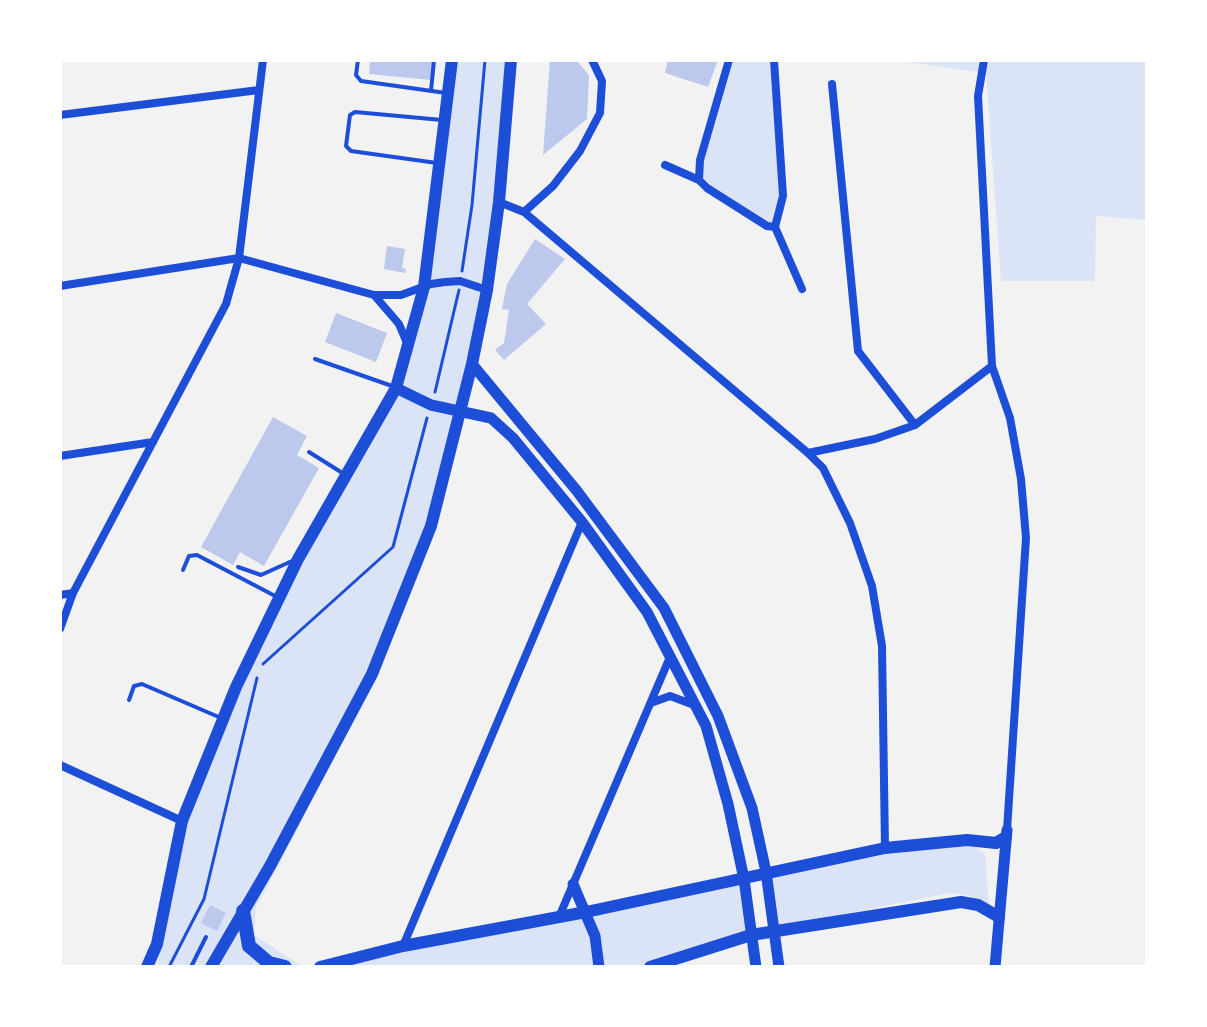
<!DOCTYPE html>
<style>
body{margin:0}
#map{position:relative;width:1207px;height:1027px;overflow:hidden;background:#f2f2f2;font-family:"IBM Plex Sans",sans-serif}
canvas{display:block}
.frame{position:absolute;inset:0;border:62px solid #fff;pointer-events:none}
</style>
<div id="map">
<canvas width="1207" height="1027"></canvas>
<div class="frame"></div>
</div>
<script>
const c = document.querySelector('canvas').getContext('2d');
c.lineJoin = 'round';
function fillPath(path, color) { c.fillStyle = color; c.fill(path, 'evenodd'); }
const toPath = rows => new Path2D(rows.map(r => 'M' + r).join(''));
function strokePath(path, color, width, dash) { c.strokeStyle = color; c.lineWidth = width; c.lineCap = dash ? 'butt' : 'round'; c.setLineDash(dash || []); c.stroke(path); }
fillPath(toPath([
 [453,60,509,60,487,290,430,525,371,674,293,838,256,907,254,935,304,967,158,967,159,945,184,822,238,689,302,560,369,443,422,302],
 [730,60,773,60,781,195,775,225,767,223,700,179,701,160],
 [892,60,1147,60,1147,220,1096,216,1095,281,1001,281,986,73],
 [972,845,985,854,989,906,970,896,951,893,778,927,769,874,884,850],
 [742,881,749,934,644,967,601,967,591,915],
 [585,915,592,938,595,967,333,967,404,948]
]), '#dbe4f7');
fillPath(toPath([
 [370,60,433,60,431,80,369,74],
 [550,60,576,60,589,75,587,119,543,155],
 [668,60,718,60,708,87,665,73],
 [535,239,565,259,527,304,546,324,504,360,495,350,504,343,509,310,502,309,507,284],
 [387,246,405,249,402,268,406,269,405,273,384,269],
 [336,313,387,333,376,362,325,342],
 [273,417,307,436,297,455,319,468,264,566,240,552,233,565,201,547],
 [210,905,226,913,217,931,201,923]
]), '#bdc9ec');
strokePath(toPath([
 [462,271,472,205,485,60],
 [435,392,459,290],
 [263,664,393,547,427,418],
 [169,967,204,899,257,678]
]), '#1d4ed8', 3);
strokePath(toPath([
 [358,60,356,75,361,81,446,93],
 [431,91,434,60],
 [437,163,351,151,346,146,350,115,355,112,442,120],
 [315,359,392,386],
 [309,452,344,474],
 [238,567,261,575,292,561],
 [183,570,189,556,197,555,277,597],
 [129,700,134,686,142,684,221,718],
 [191,967,206,937]
]), '#1d4ed8', 4);
strokePath(toPath([
 [774,60,783,196,775,227],
 [984,60,978,96,992,366,1010,418,1021,479,1026,538,1007,830],
 [832,84,858,351,915,425],
 [60,115,259,90],
 [665,165,699,180,707,188,767,226,775,227],
 [699,180,700,160,729,60],
 [499,202,524,212,808,453,823,468,850,523,872,586,882,646,885,848],
 [524,212,553,186,580,151,600,113,602,81,592,60],
 [775,227,802,289],
 [60,286,239,258,374,295,401,295,431,284,445,282,460,281,487,290],
 [374,295,399,324,407,343],
 [808,453,875,439,915,425,992,366],
 [60,456,153,442],
 [60,595,73,593],
 [60,629,73,593,226,304,239,258,263,60],
 [651,703,670,696,694,705],
 [60,765,182,821],
 [559,917,670,657],
 [403,946,582,522]
]), '#1d4ed8', 8);
strokePath(toPath([
 [472,364,577,491,664,608,718,716,752,808,766,872,779,967],
 [396,388,431,405,491,418,513,438,582,522,647,612,706,726,728,804,744,879,756,967],
 [573,884,595,936,599,967],
 [995,967,1007,830]
]), '#1d4ed8', 11);
strokePath(toPath([
 [147,967,157,944,182,821,236,687,298,559,396,388,424,287,452,60],
 [211,967,270,866,372,674,431,526,472,364,487,290,499,202,511,60],
 [320,967,403,946,586,912,885,848,967,840,996,843,1006,837],
 [650,967,751,935,961,902,978,905,999,917]
]), '#1d4ed8', 12);
strokePath(toPath([
 [243,911,249,946,269,963,285,967]
]), '#1d4ed8', 14);
</script>
